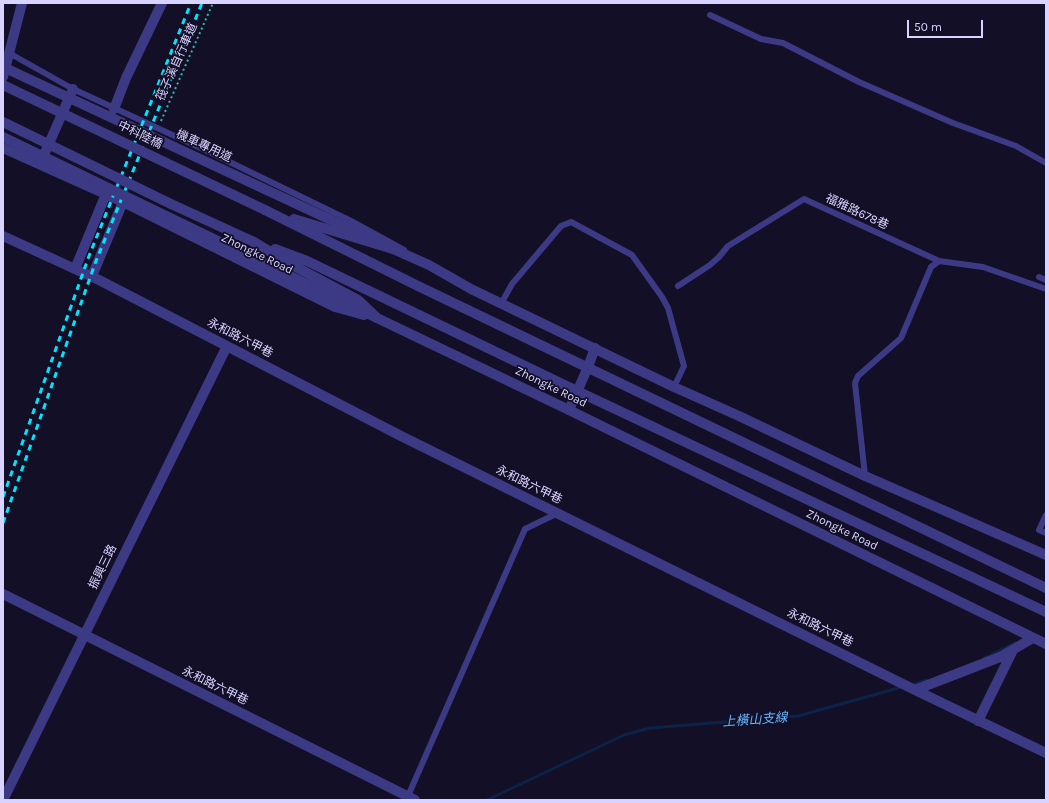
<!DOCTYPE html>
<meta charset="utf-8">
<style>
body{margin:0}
#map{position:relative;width:1049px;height:803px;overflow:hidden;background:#130f26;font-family:Karla,sans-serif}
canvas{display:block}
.frame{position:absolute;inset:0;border:4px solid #d9d4ff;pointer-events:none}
.scale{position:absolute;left:907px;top:20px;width:76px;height:18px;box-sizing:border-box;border:2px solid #d9d4ff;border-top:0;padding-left:5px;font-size:12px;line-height:14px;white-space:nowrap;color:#d9d4ff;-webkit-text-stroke:3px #130f26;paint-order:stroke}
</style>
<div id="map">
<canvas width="1049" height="803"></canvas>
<div class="frame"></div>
<div class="scale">50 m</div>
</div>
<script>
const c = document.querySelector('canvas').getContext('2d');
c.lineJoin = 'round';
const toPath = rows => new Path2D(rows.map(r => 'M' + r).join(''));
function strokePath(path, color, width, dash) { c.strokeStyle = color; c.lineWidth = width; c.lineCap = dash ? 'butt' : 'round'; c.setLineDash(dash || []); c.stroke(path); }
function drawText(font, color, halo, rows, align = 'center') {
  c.font = font + ' Karla,"Noto Sans TC",sans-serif'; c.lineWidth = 3.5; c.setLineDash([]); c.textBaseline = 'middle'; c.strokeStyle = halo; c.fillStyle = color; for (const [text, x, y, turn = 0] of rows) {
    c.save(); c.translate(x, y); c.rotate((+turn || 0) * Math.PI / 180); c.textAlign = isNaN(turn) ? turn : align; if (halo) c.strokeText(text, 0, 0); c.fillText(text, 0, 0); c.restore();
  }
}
strokePath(toPath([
 [984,658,1015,643],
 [911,685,927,680],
 [487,800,624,735,650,728,798,716,902,687]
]), '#0c2248', 3);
strokePath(toPath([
 [161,121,213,3]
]), '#2fb8b0', 2, [2, 3]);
strokePath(toPath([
 [710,15,761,39,783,43,859,82,953,123,1016,146,1046,163],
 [9,53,73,89,205,150,351,221,404,250],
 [1039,277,1046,280],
 [678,286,710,265,719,257,728,246,804,199,939,261,983,267,1046,289],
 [501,304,512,284,561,226,571,222,632,255,662,297,668,308,684,366,674,387],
 [865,476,855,383,858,376,901,338,931,267,939,261],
 [1046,515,1039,530,1046,533],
 [408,796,525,529,558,513]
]), '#3d3a85', 6);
strokePath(toPath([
 [3,77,22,3],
 [114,109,126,78,162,3],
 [3,148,123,202,335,307,364,315],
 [40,164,73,89],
 [3,236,99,280,401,436,915,690,1046,753],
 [75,269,106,194],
 [92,276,123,202],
 [569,410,588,367,595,348],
 [3,594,415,800],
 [915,690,1000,657,1033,638],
 [978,721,1013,650],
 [3,800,227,346]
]), '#3d3a85', 10);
strokePath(toPath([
 [265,210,418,286,1046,588],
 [294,219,393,249,429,265,471,289,674,387,739,416,865,476,1046,555],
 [254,242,294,266,358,300,377,318,569,410,1046,644],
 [275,249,307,261,577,391,1046,612]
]), '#3d3a85', 10);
strokePath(toPath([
 [3,497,89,256,191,3],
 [3,523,96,261,202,3]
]), '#00e5ff', 3, [6, 5]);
strokePath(toPath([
 [3,67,393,249],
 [3,137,377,318]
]), '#3d3a85', 10);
strokePath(toPath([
 [3,85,265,210],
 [3,122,171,204,254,242]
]), '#3d3a85', 10);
drawText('12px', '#d9d4ff', '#130f26', [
 ["筏子溪自行車道",177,62,-66],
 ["中科陸橋",140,135,26],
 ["機車專用道",204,146,25],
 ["福雅路678巷",857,212,25],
 ["Zhongke Road",257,254,26],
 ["永和路六甲巷",240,338,27],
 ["Zhongke Road",551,387,26],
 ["永和路六甲巷",529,485,26],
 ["Zhongke Road",842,530,26],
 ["振興三路",103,567,-64],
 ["永和路六甲巷",820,628,26],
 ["永和路六甲巷",215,686,26]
]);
drawText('italic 13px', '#62b6ff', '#130f26', [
 ["上橫山支線",755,720,-4]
]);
</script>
